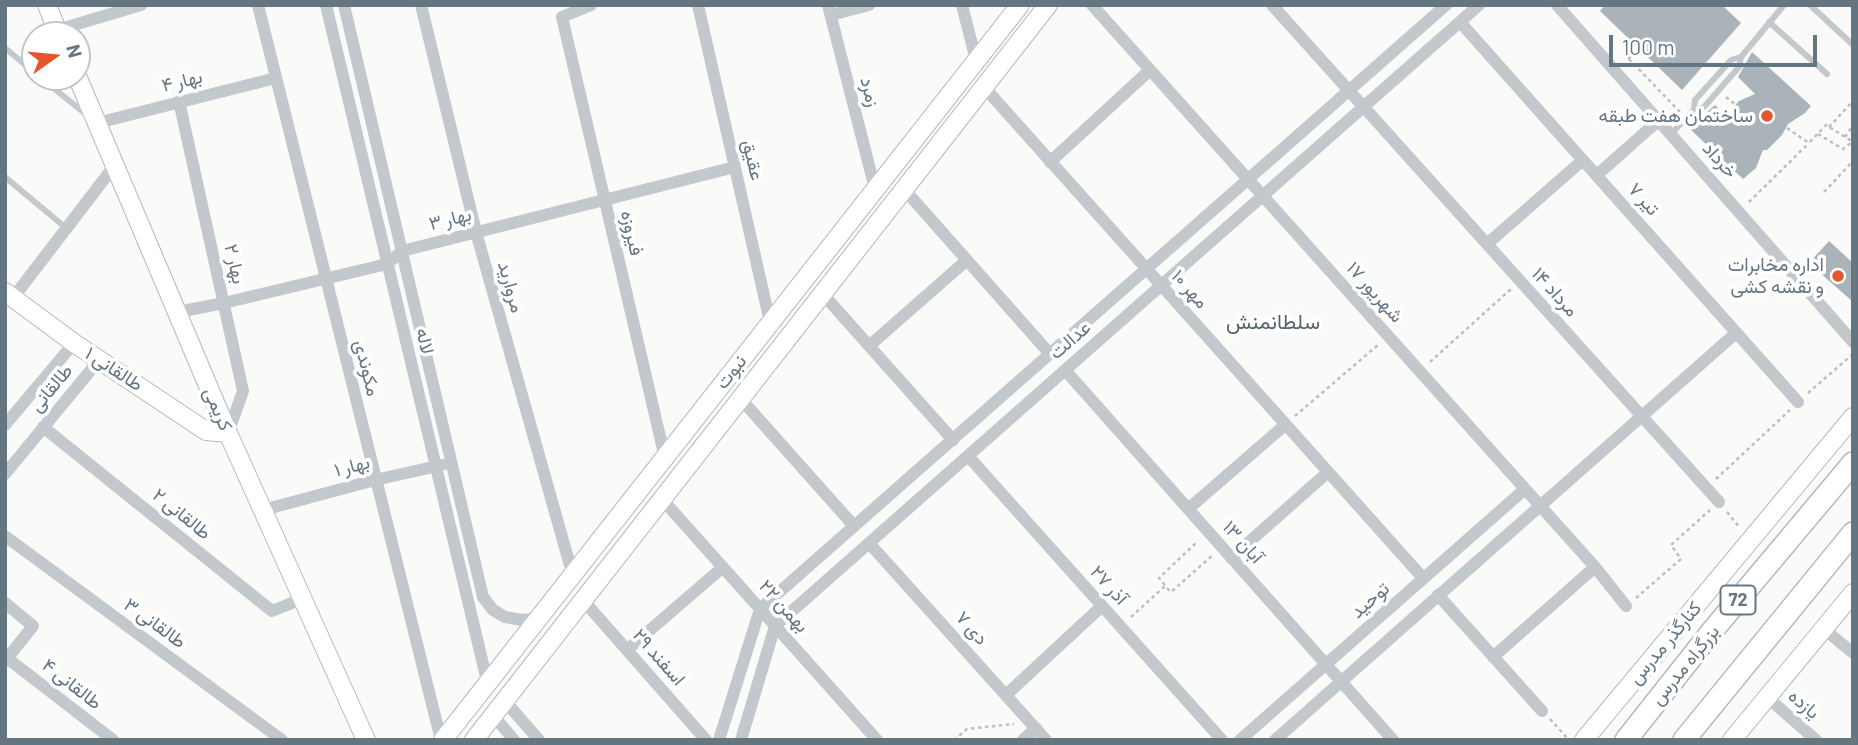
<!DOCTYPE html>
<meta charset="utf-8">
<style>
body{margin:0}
#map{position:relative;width:1858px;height:745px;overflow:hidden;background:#fafaf8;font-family:Barlow,sans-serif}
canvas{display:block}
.frame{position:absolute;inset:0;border:7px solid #657683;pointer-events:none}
.north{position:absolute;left:21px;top:21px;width:70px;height:70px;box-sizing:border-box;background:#fff;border:2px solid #c1c8cd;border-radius:50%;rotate:75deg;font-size:19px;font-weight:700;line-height:28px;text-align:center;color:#657683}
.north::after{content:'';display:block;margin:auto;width:24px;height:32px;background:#e4572e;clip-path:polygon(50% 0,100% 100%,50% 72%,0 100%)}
.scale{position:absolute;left:1609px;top:35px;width:208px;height:32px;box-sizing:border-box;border:4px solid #657683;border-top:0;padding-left:9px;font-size:21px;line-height:24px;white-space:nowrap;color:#657683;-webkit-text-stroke:5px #fff;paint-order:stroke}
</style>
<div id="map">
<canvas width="1858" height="745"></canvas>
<div class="frame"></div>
<div class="north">N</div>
<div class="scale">100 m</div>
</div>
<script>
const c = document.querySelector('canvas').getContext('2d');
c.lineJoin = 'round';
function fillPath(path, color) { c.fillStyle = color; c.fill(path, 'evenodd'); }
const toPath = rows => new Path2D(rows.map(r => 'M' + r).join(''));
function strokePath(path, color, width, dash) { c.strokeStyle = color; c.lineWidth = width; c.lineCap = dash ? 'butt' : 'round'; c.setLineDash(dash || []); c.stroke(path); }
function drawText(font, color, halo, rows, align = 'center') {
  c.font = font + ' Barlow,Vazirmatn,sans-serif'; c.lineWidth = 7; c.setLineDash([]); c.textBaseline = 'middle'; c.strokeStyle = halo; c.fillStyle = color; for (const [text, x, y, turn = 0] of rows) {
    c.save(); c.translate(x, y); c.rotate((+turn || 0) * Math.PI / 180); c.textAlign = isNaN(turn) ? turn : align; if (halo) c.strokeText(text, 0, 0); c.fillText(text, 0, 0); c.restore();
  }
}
fillPath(toPath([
 [1605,5,1722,5,1741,23,1682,90,1600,11],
 [1752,52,1811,106,1805,113,1788,124,1782,135,1767,150,1763,150,1756,168,1743,179,1689,128,1715,105,1726,116,1739,101,1755,94,1738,77],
 [1829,241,1853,263,1853,302,1809,263]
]), '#aab3b9');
const secondary = toPath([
 [47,5,59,35],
 [77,76,228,433,366,740],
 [5,292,74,343,206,431,228,433],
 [443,740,1020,5],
 [474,740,1048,5],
 [1584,740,1853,417],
 [1732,740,1853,593]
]);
const highway = toPath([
 [1626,740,1713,630,1853,463],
 [1684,740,1853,533]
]);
strokePath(secondary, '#b3babf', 20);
strokePath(highway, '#b4b9bd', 24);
strokePath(toPath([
 [1628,59,1635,53],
 [1629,59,1680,112],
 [1726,97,1736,105],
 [1829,127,1853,101],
 [1787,128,1809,143,1826,125,1853,142],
 [1818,134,1843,149,1852,142],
 [1845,137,1853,125],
 [1824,192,1853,161],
 [1749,202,1809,143],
 [1851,262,1853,260],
 [1430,362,1511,289],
 [1808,393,1853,354],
 [1295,416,1378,345],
 [1716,479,1790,410],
 [1727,512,1740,528],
 [1165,585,1159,578,1198,541],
 [1636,598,1681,559,1671,545,1710,510],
 [1131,617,1165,586,1171,592,1213,555],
 [1550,719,1569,740],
 [954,740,967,729,1014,724]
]), '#bbbfc2', 2.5, [3.5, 3.5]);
strokePath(toPath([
 [1810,5,1853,45],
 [1769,22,1827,74],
 [5,48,35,73],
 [1741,57,1784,5],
 [40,77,88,116],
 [1671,134,1694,110,1704,107,1739,67,1741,57,1731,60,1695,100,1694,110],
 [5,177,66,228]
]), '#c3c8cc', 6);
strokePath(toPath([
 [258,5,441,740],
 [326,5,488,685],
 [344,5,483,597,493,610,505,617,522,620,540,618],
 [421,5,476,232,573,576],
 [591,5,562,17,665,458],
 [698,5,770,322],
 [828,5,875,189],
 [962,5,976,60],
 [1092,5,1595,567,1626,606],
 [1272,5,1719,502],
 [1557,5,1853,342],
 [831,15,869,5],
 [1460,22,1798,402],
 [57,30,141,5],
 [984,87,1423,578],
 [179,101,243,391,228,433],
 [97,123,276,78],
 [1050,162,1150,70],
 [1597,175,1659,120],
 [904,189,1050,354],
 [1487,244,1583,160],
 [822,293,953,440],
 [13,298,115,165],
 [178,312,224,303,387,264,402,251,735,167],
 [869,346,967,260],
 [1065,370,1393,740],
 [740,398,854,526],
 [5,425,74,343],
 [43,427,272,611,302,599],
 [968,456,1222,740],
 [5,474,100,359],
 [662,499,877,740],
 [1188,509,1285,425],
 [263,510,375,480,442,465],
 [5,536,282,740],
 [869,543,1046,740],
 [1231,558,1328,472],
 [1438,595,1542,711],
 [583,600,706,740],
 [5,603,33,626,5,661],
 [1824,629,1853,653],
 [627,650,723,567],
 [1493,657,1595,567],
 [7,658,113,740],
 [1006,695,1102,606],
 [1767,697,1816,740],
 [504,700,539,740],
 [493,715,514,740],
 [719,740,760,609,1446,5],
 [741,740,775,626,1479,5],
 [1023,740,1036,728],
 [1240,740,1525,489],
 [1275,740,1736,333]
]), '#c3c8cc', 12);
strokePath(secondary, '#fff', 18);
strokePath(highway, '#fff', 21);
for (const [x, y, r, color] of [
 [1767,116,7,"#e4572e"],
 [1838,276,7,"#e4572e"]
]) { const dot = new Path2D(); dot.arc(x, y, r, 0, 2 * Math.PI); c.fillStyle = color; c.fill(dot); strokePath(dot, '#fff', 2.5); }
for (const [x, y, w] of [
 [1738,600,35]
]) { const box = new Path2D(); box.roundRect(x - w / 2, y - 14.5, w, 29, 5); c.fillStyle = '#fff'; c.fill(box); strokePath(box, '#657683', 2); }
drawText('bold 18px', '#657683', null, [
 ["72",1738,600]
]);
drawText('19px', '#657683', '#fff', [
 ["بهار ۴",182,81,-14],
 ["زمرد",870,92,76],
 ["عقیق",753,160,77],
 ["خرداد",1720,160,48],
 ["۷ تیر",1644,199,48],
 ["بهار ۳",450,219,-14],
 ["فیروزه",632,233,77],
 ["بهار ۲",235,264,77],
 ["مروارید",511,287,74],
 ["۱۰ مهر",1190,289,48],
 ["۱۷ شهریور",1375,292,48],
 ["۱۴ مرداد",1555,292,48],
 ["عدالت",1070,340,-41],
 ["لاله",425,341,77],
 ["مکوندی",367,368,76],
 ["طالقانی ۱",114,369,33],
 ["نبوت",731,372,-52],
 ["طالقانی",51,388,-50],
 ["کریمی",218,409,67],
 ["بهار ۱",352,466,-15],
 ["طالقانی ۲",182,514,39],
 ["۱۳ آبان",1243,542,48],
 ["۲۷ آذر",1109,585,48],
 ["توحید",1370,600,-41],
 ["۲۲ بهمن",784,606,48],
 ["طالقانی ۳",155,623,36],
 ["۷ دی",972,628,48],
 ["کنارگذر مدرس",1665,643,-50],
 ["۲۹ اسفند",659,657,49],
 ["بزرگراه مدرس",1685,665,-51],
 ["طالقانی ۴",72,684,38],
 ["یازده",1804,704,41]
]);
drawText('19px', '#657683', '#fff', [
 ["ساختمان هفت طبقه",1753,116],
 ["اداره مخابرات",1824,265],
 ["و نقشه کشی",1824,287]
], 'right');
drawText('21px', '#57646e', '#fff', [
 ["سلطانمنش",1273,322]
]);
</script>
